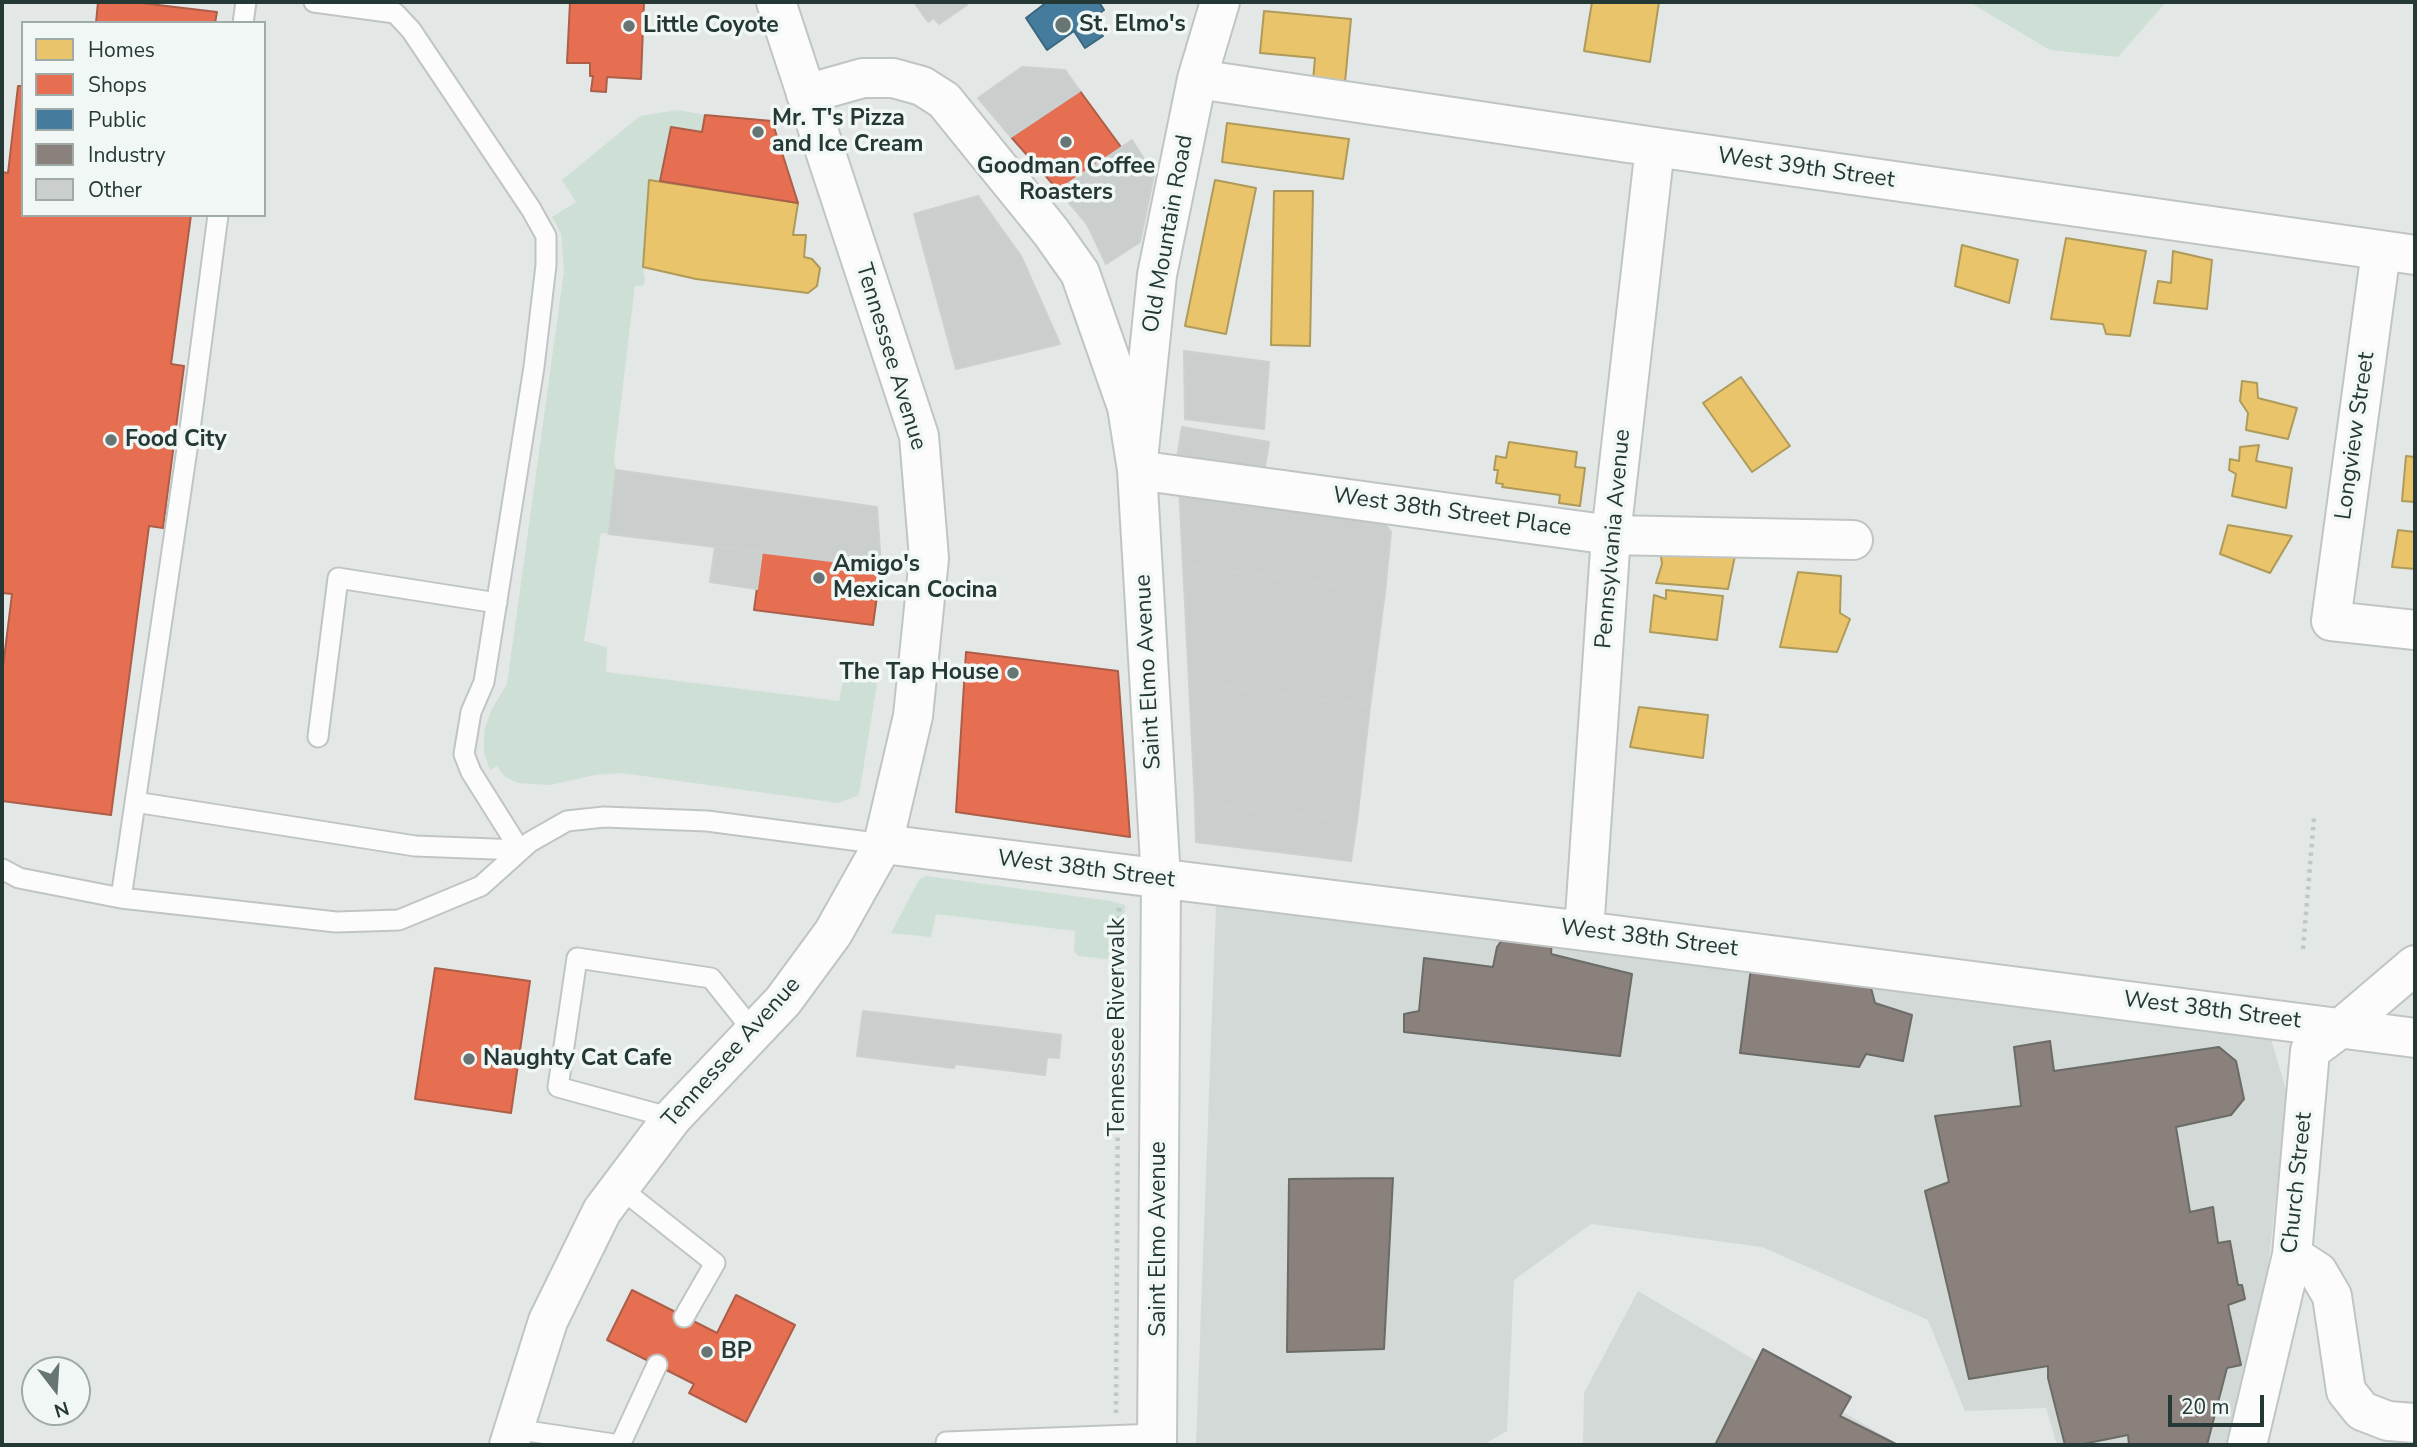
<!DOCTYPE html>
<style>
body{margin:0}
#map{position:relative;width:2417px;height:1447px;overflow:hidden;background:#e3e8e6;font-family:"Nunito Sans",sans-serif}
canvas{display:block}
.frame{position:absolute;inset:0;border:4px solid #243836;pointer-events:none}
.legend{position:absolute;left:21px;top:21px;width:245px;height:196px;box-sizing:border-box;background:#f1f7f5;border:2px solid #9faba9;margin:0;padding:9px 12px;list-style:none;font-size:21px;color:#243836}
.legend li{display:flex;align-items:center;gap:14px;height:35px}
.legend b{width:35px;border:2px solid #9faba9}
.north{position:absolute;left:21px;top:1356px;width:70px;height:70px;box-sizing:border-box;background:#f1f7f5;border:2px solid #9faba9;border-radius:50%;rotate:163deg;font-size:19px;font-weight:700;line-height:28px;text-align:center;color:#243836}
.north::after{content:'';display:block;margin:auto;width:24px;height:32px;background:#677674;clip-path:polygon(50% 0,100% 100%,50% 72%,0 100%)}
.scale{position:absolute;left:2168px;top:1395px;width:96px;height:32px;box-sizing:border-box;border:4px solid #243836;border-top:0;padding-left:9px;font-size:21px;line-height:24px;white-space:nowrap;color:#243836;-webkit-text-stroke:5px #f1f7f5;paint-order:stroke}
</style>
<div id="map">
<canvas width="2417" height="1447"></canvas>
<div class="frame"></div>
<ul class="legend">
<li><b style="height:19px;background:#e9c46a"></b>Homes</li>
<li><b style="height:19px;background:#e76f51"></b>Shops</li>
<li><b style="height:19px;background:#457b9d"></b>Public</li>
<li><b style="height:19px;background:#8a817c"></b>Industry</li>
<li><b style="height:19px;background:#cacfcd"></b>Other</li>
</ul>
<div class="north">N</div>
<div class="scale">20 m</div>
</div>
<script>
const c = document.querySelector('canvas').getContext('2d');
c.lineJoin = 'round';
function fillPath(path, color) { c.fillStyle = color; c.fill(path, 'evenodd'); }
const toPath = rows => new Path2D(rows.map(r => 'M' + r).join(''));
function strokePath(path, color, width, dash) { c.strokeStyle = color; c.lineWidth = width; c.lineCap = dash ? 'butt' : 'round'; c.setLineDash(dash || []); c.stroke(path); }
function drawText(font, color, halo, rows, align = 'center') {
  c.font = font + ' "Nunito Sans",sans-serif'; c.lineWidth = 7; c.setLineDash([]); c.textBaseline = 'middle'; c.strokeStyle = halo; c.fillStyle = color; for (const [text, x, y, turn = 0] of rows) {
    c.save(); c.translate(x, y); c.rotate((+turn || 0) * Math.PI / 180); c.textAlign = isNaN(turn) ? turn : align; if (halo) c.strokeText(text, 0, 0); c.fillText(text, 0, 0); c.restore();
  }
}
fillPath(toPath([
 [1216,905,2176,1026,2271,1039,2287,1093,2256,1379,2235,1445,2057,1445,2046,1408,1965,1411,1928,1320,1762,1247,1591,1224,1514,1280,1507,1431,1483,1445,1196,1445],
 [1638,1291,1899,1445,1583,1445,1584,1393]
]), '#d2d9d6');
fillPath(toPath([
 [1969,2,2166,2,2118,57,2050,50],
 [678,110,705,115,702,132,671,128,660,181,649,180,643,267,645,281,643,286,635,286,614,459,616,470,609,534,601,533,584,641,607,647,606,672,839,701,846,668,867,670,876,677,877,684,859,795,838,803,622,773,595,775,550,785,518,783,505,777,497,766,490,770,484,753,484,731,492,709,507,684,564,271,561,234,552,217,576,202,562,180,640,116],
 [926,876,1111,901,1125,905,1124,961,1078,956,1074,950,1075,931,936,914,931,937,891,933,919,880]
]), '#cedfd6');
const homes = toPath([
 [1592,2,1659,2,1650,62,1584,51,1592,2],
 [1264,11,1351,19,1345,82,1313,80,1315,58,1260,53,1264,11],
 [1227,123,1349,139,1343,179,1222,162,1227,123],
 [649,180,798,203,793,235,806,235,804,257,812,259,820,268,817,286,808,293,696,279,643,267,649,180],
 [1215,180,1256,188,1226,334,1185,326,1215,180],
 [1274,191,1313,191,1310,346,1271,345,1274,191],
 [2066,238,2146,251,2130,336,2106,334,2103,324,2051,319,2066,238],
 [1962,245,2018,260,2009,303,1955,286,1962,245],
 [2173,251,2212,260,2207,309,2154,303,2158,281,2171,283,2173,251],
 [1741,377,1790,446,1752,472,1703,403,1741,377],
 [2242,381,2257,383,2258,398,2297,408,2288,439,2246,430,2248,413,2240,401,2242,381],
 [1509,442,1577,452,1575,467,1585,468,1580,506,1559,503,1560,495,1502,487,1503,484,1496,483,1498,470,1494,470,1496,456,1506,458,1509,442],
 [2259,445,2256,461,2292,468,2286,508,2232,496,2236,474,2229,470,2230,459,2239,461,2240,447,2259,445],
 [2406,456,2415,457,2415,502,2402,501,2406,456],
 [2228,525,2292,536,2270,573,2220,554,2228,525],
 [2398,530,2415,532,2415,569,2392,567,2398,530],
 [1660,549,1736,551,1728,589,1656,583,1662,564,1660,549],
 [1798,572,1841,576,1840,613,1850,619,1837,652,1780,647,1798,572],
 [1666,590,1723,596,1717,640,1650,632,1654,595,1666,599,1666,590],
 [1639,707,1708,715,1703,758,1630,747,1639,707]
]);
fillPath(homes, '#e9c46a');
strokePath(homes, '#ae9a5a', 2);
const shops = toPath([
 [98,2,133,2,217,12,215,23,96,23,98,2],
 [570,2,644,2,641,79,607,77,606,92,591,91,593,76,590,76,590,63,567,63,570,2],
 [18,86,23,86,23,215,191,215,171,364,184,366,163,528,149,526,111,815,2,801,2,675,12,594,2,593,2,172,8,173,18,86],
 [1080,91,1121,147,1058,190,1011,137,1080,91],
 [705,115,772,121,798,203,660,181,671,127,702,132,705,115],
 [762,552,881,567,873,625,754,610,762,552],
 [966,652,1118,671,1130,837,956,812,966,652],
 [435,968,530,981,511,1113,415,1099,435,968],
 [632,1290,717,1333,736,1295,795,1325,746,1422,689,1393,694,1384,607,1340,632,1290]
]);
fillPath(shops, '#e76f51');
strokePath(shops, '#ac5e49', 2);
const public = toPath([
 [1047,2,1099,2,1104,10,1091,19,1103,36,1085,48,1074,31,1047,50,1026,18,1047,2]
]);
fillPath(public, '#457b9d');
strokePath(public, '#3b677e', 2);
const industry = toPath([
 [1507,933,1552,939,1551,954,1632,974,1620,1056,1404,1032,1404,1014,1419,1011,1424,958,1493,967,1497,947,1507,933],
 [1751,968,1871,988,1875,1003,1912,1015,1903,1061,1866,1054,1859,1067,1740,1053,1751,968],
 [2050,1041,2054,1071,2219,1047,2236,1061,2244,1099,2231,1115,2176,1127,2190,1212,2213,1207,2218,1243,2230,1241,2238,1285,2242,1285,2245,1299,2228,1305,2241,1365,2227,1368,2207,1445,2129,1445,2128,1435,2078,1445,2065,1445,2048,1378,2048,1366,1969,1379,1925,1191,1949,1182,1935,1116,2021,1106,2014,1047,2050,1041],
 [1393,1178,1384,1349,1287,1352,1289,1179,1393,1178],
 [1763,1349,1851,1397,1840,1416,1898,1445,1715,1445,1763,1349]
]);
fillPath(industry, '#8a817c');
strokePath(industry, '#6b6b67', 2);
const building = toPath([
 [914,2,965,2,967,5,939,24,934,18,928,22,914,2],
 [1022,67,1065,70,1080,91,1011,137,978,98,1022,67],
 [1132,140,1154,175,1140,242,1106,264,1087,224,1058,190,1132,140],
 [978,196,1021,256,1060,344,956,369,914,214,978,196],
 [1184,351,1269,362,1264,429,1185,419,1184,351],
 [1182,427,1269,442,1263,479,1176,464,1182,427],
 [616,470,877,507,881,567,609,534,616,470],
 [1179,486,1382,519,1391,532,1385,592,1183,565,1179,486],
 [715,546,762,552,757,589,710,582,715,546],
 [1183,565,1385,592,1370,706,1189,682,1183,565],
 [1189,682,1370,706,1357,821,1195,803,1189,682],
 [1195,803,1357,821,1351,861,1196,842,1195,803],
 [863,1011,1061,1035,1059,1058,1047,1057,1045,1075,955,1064,954,1068,857,1056,863,1011]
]);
fillPath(building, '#cacfcd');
strokePath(building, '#ccd0cf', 2);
const service = toPath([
 [314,2,395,13,411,30,531,209,546,236,546,265,534,367,484,682,471,712,464,754,471,772,520,850],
 [243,23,246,2],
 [318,737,338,578,497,603],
 [135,802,415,846,520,850],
 [2,869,19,878,121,898,336,922,399,920,481,886,530,842,567,821,604,817,707,821,883,844],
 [121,898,191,422,218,215],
 [672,1118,558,1087,577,958,711,978,754,1032],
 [619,1187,715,1263,684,1317],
 [514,1429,620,1445,657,1365],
 [946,1442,1157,1434]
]);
const minor = toPath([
 [1220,2,1197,79,1157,275,1137,470,1611,535,1853,540],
 [1197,79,1655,147,2415,255],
 [806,94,863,78,893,78,922,86,944,100,1051,232,1080,273,1127,407,1137,470,1161,880,1157,1445],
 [2381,251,2331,621,2415,630],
 [883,844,1584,931,2415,1038],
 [1584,931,1611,535,1655,147],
 [2292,1255,2318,1272,2332,1296,2346,1391,2362,1411,2388,1421,2415,1423],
 [2247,1445,2292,1255,2310,1051,2341,1028,2415,965]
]);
const secondary = toPath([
 [509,1445,548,1321,602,1211,672,1118,783,1001,833,933,883,844,913,716,929,558,919,436,776,2]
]);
strokePath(service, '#c0c5c3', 23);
strokePath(minor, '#c0c5c3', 42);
strokePath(secondary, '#c0c5c4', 42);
strokePath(toPath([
 [2303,949,2314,818],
 [1116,1413,1119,907]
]), '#c0c8c6', 4.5, [3.5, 5]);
strokePath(service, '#fbfcfb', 19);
strokePath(minor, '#fbfcfb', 38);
strokePath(secondary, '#fbfcfb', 38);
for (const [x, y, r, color] of [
 [1063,25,9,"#677674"],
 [629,26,7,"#677674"],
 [758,132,7,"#677674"],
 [1066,142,7,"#677674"],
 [111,440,7,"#677674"],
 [819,578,7,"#677674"],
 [1013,673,7,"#677674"],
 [469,1059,7,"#677674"],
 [707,1352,7,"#677674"]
]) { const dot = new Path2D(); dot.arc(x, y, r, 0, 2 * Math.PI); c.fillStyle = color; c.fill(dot); strokePath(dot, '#f1f7f5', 2.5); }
drawText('bold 23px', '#243836', '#f1f7f5', [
 ["St. Elmo's",1079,25],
 ["Little Coyote",643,26],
 ["Mr. T's Pizza",772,119],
 ["and Ice Cream",772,145],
 ["Goodman Coffee",1066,167,"center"],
 ["Roasters",1066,193,"center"],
 ["Food City",125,440],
 ["Amigo's",833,565],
 ["Mexican Cocina",833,591],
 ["The Tap House",999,673,"right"],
 ["Naughty Cat Cafe",483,1059],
 ["BP",721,1352]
], 'left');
drawText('23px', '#243836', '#f1f7f5', [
 ["West 39th Street",1806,169,8],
 ["Old Mountain Road",1169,234,-80],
 ["Tennessee Avenue",890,357,73],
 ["Longview Street",2356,436,-82],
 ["West 38th Street Place",1452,513,8],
 ["Pennsylvania Avenue",1614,539,-85],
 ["Saint Elmo Avenue",1149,672,-93],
 ["West 38th Street",1086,870,7],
 ["West 38th Street",1649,939,7],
 ["West 38th Street",2212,1011,7],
 ["Tennessee Riverwalk",1118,1027,-90],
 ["Tennessee Avenue",732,1053,-48],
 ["Church Street",2298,1183,-84],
 ["Saint Elmo Avenue",1159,1239,-90]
]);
</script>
